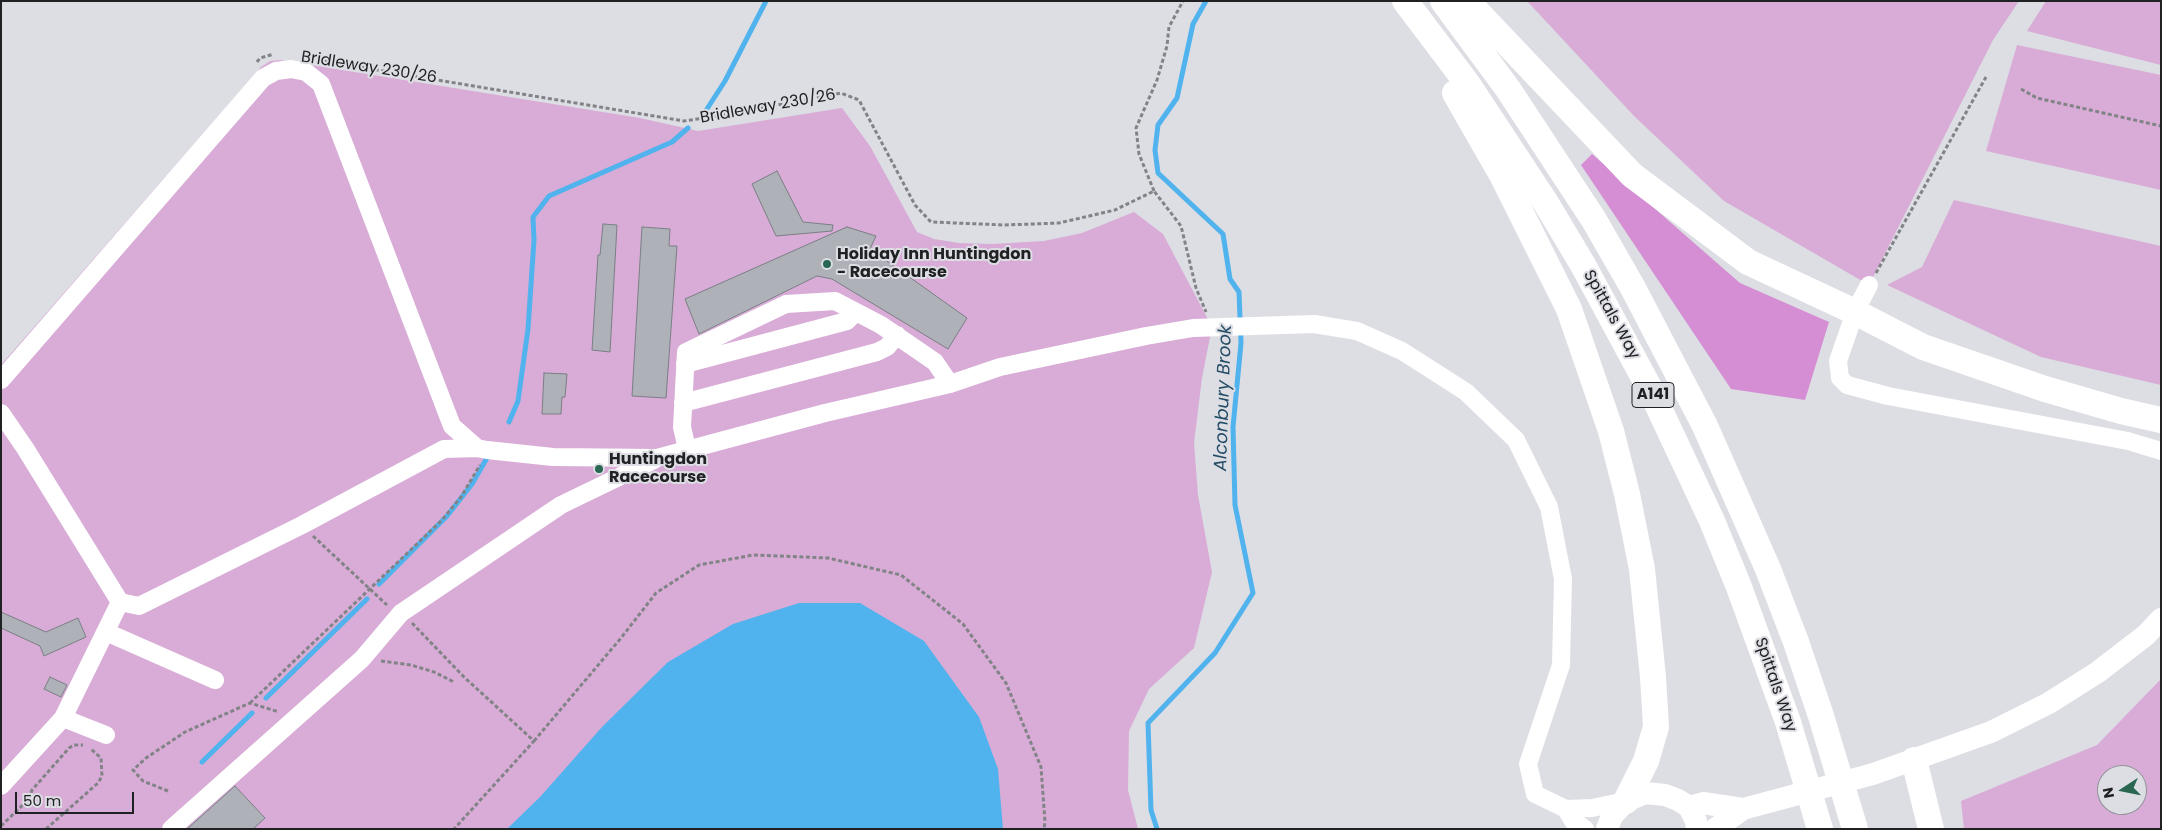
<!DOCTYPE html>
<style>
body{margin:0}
#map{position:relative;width:2162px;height:830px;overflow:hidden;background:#dddde4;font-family:Poppins,sans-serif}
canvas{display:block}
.frame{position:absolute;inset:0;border:2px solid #202123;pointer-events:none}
.north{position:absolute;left:2097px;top:765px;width:50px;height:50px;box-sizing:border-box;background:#dddde4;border:1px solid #919297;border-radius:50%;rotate:259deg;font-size:14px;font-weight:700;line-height:20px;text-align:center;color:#202123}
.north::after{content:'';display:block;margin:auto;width:18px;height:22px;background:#296753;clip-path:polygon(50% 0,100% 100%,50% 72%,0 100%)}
.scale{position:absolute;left:15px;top:792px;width:119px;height:22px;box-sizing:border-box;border:2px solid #202123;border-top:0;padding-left:6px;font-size:15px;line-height:18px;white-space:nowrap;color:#202123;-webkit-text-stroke:4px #dddde4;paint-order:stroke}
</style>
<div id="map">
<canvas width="2162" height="830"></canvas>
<div class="frame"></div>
<div class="north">N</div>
<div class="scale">50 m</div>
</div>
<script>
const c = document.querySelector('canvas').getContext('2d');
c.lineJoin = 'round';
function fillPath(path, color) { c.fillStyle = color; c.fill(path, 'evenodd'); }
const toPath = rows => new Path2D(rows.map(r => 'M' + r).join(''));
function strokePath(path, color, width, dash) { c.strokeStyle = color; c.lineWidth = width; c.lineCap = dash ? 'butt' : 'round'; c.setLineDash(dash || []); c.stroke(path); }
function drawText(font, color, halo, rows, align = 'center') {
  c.font = font + ' Poppins,sans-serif'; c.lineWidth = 4; c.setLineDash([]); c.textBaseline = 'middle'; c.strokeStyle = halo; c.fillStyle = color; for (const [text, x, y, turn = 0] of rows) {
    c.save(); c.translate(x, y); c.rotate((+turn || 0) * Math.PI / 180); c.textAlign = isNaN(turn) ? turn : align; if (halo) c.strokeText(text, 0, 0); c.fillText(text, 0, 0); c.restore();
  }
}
fillPath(toPath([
 [1527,1,2019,1,1993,40,1869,285,1724,201,1634,116],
 [2046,1,2161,1,2161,65,2027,31],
 [2017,45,2161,75,2161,190,1986,151],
 [280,60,640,118,698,131,842,108,870,146,917,232,934,239,959,243,992,244,1044,241,1082,233,1134,212,1163,234,1212,327,1202,378,1194,443,1198,495,1212,572,1194,648,1149,689,1129,731,1128,790,1138,829,1,829,1,365,261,67,270,61],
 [1954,200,2161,246,2161,385,2041,357,1887,285,1922,267],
 [2161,679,2161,829,1964,829,1961,801,2097,745],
 [2107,775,2137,775,2137,805,2107,805]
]), '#d8acd6');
fillPath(toPath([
 [1592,154,1740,283,1829,322,1805,400,1731,389,1581,165]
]), '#d58ed3');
fillPath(toPath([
 [799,603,860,603,924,641,979,717,998,769,1003,829,507,829,540,797,602,727,668,662,733,624]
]), '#50b3ed');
strokePath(toPath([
 [705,112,725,81,766,1],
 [509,422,518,401,528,329,534,240,533,217,549,196,672,142,688,128],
 [379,584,447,516,472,484,487,458],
 [266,698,367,599],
 [202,762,252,713],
 [1157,829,1151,810,1148,723,1215,653,1253,593,1235,505,1233,427,1241,343,1239,292,1230,279,1223,234,1158,173,1155,150,1158,125,1177,98,1193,24,1206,1]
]), '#50b3ed', 5);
const building = toPath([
 [777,171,803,222,833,225,832,231,776,236,752,184,777,171],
 [603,224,617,225,610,352,592,350,598,255,600,255,603,224],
 [642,227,670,229,669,246,677,246,666,398,632,396,642,227],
 [847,227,876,236,870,249,967,318,948,349,832,279,817,276,699,334,685,299,847,227],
 [544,373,567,374,565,397,562,397,561,414,542,414,544,373],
 [1,612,46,632,78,618,86,637,44,656,40,646,1,628,1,612],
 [50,677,67,685,61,697,44,689,50,677],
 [235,786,265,818,253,829,187,829,235,786]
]);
fillPath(building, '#aeb2b8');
strokePath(building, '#7b7f85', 1);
strokePath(toPath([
 [317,60,684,121,730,114,841,93,859,100,915,205,931,222,1005,225,1059,223,1115,210,1154,191,1181,226,1196,288,1206,312],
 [257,62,260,58,274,54],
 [2021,89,2037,98,2161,126],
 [1154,191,1139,154,1136,128,1157,80,1167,46,1169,27,1183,1],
 [1876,273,1986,77],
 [313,536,387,605],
 [412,623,464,677,534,741,454,829],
 [381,661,411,665,434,672,454,682],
 [250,703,441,521,461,497,480,465],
 [534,741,621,638,656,593,699,565,753,555,828,558,901,575,963,624,1006,683,1041,767,1045,822,1044,829],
 [168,791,143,781,133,770,146,758,185,732,250,703,279,712],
 [1,826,29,799,32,790,69,748,74,745,83,745],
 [46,829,98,783,102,776,101,758,91,749]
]), '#828387', 3, [4, 2.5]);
strokePath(toPath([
 [1869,285,1855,312,1838,361,1840,378,1847,385,1888,396,2128,441,2161,451],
 [685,364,847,321,856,312],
 [1,380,263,78,276,71,291,69,306,72,321,84,452,426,477,448,487,450,553,457,657,458,825,413,950,384,1000,367,1146,336,1193,328,1254,326,1314,324,1357,331,1402,351,1466,392,1516,440,1549,507,1563,579,1561,665,1528,764,1535,794,1566,809,1573,821,1585,829],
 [683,403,877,352,887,347,897,335],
 [1,413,25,448,120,602,139,606,302,525,444,449,477,448],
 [687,449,682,427,686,352,786,304,835,301,881,325,935,362,950,384],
 [106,632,215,680],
 [106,735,63,718,120,602],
 [1,786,63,718],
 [1566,809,1592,808,1626,801],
 [171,829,362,659,401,613,561,505,654,460]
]), '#fff', 18);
strokePath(toPath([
 [1689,807,1703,803,1743,809],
 [1607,829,1612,816,1626,801,1645,793,1665,795,1678,800,1689,807,1696,821,1697,829],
 [1715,829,1743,809,1873,774,1991,732,2049,703,2098,672,2146,635,2161,619]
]), '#fff', 22);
strokePath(toPath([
 [1405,1,1467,83,1546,203,1583,265,1651,391,1712,521,1739,587,1788,722,1820,829],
 [1443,1,1508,89,1594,220,1633,288,1705,426,1768,569,1796,642,1821,716,1855,829],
 [1467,1,1632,175,1748,262,1855,312,1923,347,2045,389,2121,411,2161,420],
 [1455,93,1502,175,1569,309,1611,431,1627,494,1642,569,1653,677,1656,727,1646,761,1626,801],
 [1914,760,1931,829]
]), '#fff', 26);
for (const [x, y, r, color] of [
 [827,264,5,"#296753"],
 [599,469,5,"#296753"]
]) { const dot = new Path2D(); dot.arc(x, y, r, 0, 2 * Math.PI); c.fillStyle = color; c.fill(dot); strokePath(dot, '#dddde4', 2); }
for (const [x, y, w] of [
 [1653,395,42]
]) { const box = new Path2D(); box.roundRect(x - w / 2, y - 12.5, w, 25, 4); c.fillStyle = '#dddde4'; c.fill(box); strokePath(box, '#202123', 1); }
drawText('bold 15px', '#202123', null, [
 ["A141",1653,395]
]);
drawText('16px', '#202123', '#dddde4', [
 ["Bridleway 230/26",369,68,9],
 ["Bridleway 230/26",768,107,-10],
 ["Spittals Way",1611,315,61],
 ["Spittals Way",1775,685,71]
]);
drawText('bold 16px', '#202123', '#dddde4', [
 ["Holiday Inn Huntingdon",837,255],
 ["- Racecourse",837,273],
 ["Huntingdon",609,460],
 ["Racecourse",609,478]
], 'left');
drawText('italic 18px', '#244d65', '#dddde4', [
 ["Alconbury Brook",1224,398,-88]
]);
</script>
